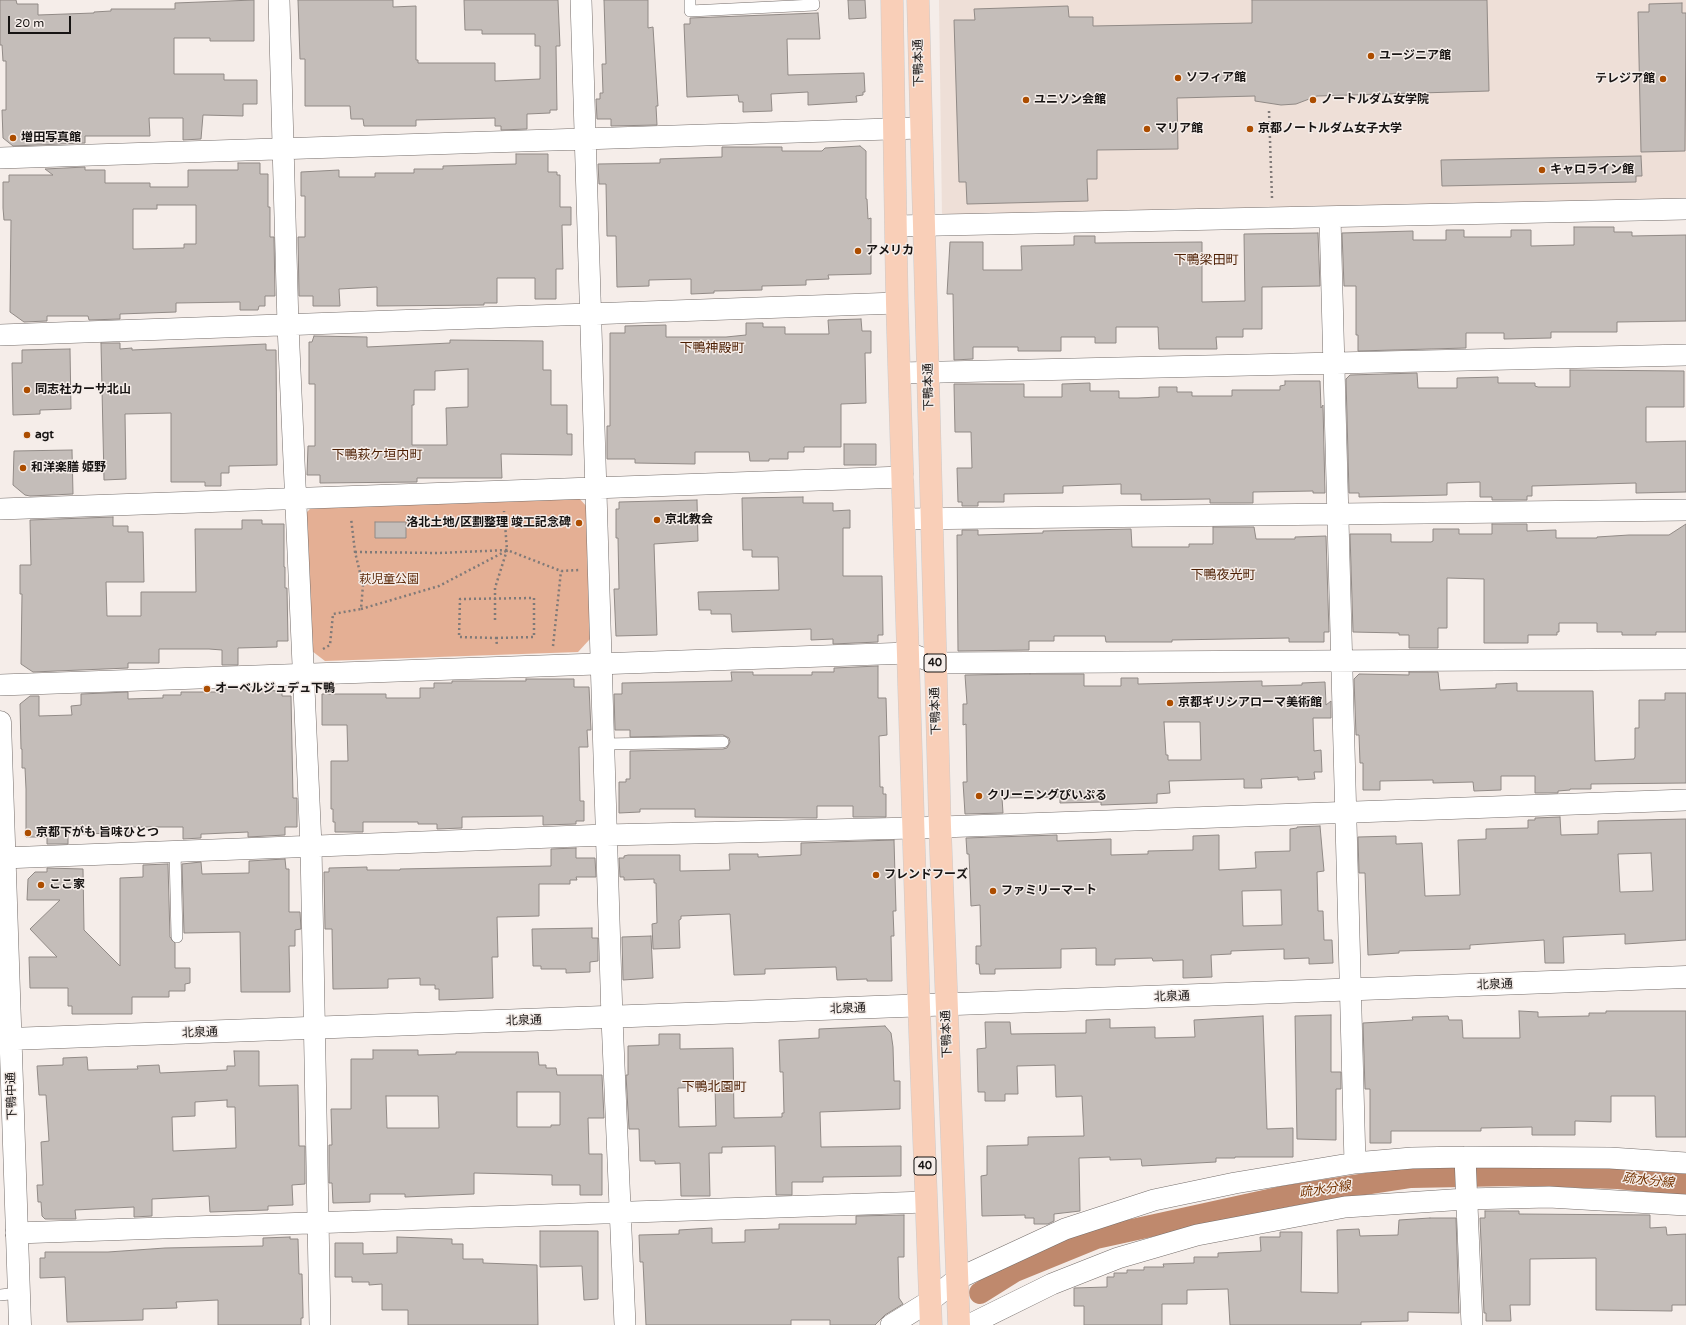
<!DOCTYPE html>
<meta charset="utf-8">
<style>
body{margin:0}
#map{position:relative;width:1686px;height:1325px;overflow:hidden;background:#f5ede9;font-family:"Varela Round",sans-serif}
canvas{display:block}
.scale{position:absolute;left:8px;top:16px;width:63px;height:18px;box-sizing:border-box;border:2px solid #171413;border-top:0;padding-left:5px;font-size:12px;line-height:14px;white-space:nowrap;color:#171413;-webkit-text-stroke:3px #f5ede9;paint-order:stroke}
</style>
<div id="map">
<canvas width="1686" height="1325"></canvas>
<div class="scale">20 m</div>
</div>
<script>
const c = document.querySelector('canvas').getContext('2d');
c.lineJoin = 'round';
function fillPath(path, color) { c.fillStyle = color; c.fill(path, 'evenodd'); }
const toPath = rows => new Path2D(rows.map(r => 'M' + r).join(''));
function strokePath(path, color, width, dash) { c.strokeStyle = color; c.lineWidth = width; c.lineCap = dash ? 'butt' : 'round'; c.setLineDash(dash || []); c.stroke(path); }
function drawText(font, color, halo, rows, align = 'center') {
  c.font = font + ' "Varela Round","Noto Sans JP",sans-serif'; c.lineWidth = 3; c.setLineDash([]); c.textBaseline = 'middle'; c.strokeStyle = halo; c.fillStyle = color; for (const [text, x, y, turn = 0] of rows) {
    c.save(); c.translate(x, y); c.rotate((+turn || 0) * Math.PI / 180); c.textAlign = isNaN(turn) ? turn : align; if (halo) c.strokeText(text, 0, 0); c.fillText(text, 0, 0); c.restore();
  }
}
fillPath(toPath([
 [939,0,1686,0,1686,200,942,217]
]), '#eedfd7');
fillPath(toPath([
 [577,496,589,509,590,639,578,652,325,661,308,648,303,516,316,503]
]), '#e4af94');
strokePath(toPath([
 [980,1293,1015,1271,1096,1238,1287,1196,1411,1177,1512,1175,1618,1178,1686,1185]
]), '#bf896d', 22);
const building = toPath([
 [0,0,16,0,17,4,38,4,38,15,94,13,94,12,111,11,111,9,175,9,175,3,254,0,254,41,210,41,210,38,174,38,174,74,224,74,224,80,257,80,257,104,243,104,243,116,203,115,201,139,183,140,183,118,149,118,150,136,85,136,85,143,13,146,3,138,2,110,6,110,6,61,3,61,2,45,0,45,0,0],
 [298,0,393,0,393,7,416,6,416,60,418,60,418,63,495,63,495,81,540,79,540,46,535,46,535,34,482,34,482,30,465,30,464,0,558,0,560,46,556,46,557,110,550,110,550,113,527,114,527,129,501,130,501,126,495,126,495,118,416,120,416,126,364,126,363,119,351,119,350,106,305,106,305,59,300,59,298,0],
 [604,0,648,0,648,28,653,27,658,106,656,106,657,125,611,126,611,119,597,119,596,99,600,99,600,93,603,93,602,64,606,64,604,0],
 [848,0,865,0,866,18,849,19,848,0],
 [1252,0,1487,0,1489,91,1317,96,1296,104,1281,105,1255,101,1255,96,1177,98,1178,149,1097,150,1097,179,1087,179,1088,201,967,204,966,182,959,182,954,20,975,20,974,9,1068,6,1069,17,1093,17,1093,26,1252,23,1252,0],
 [1682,3,1682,13,1686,13,1685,151,1641,152,1638,12,1649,12,1649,4,1682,3],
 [818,13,820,39,787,39,788,75,864,73,865,92,863,92,863,95,856,96,857,102,808,105,808,92,771,94,772,111,743,112,743,102,739,102,738,95,687,97,684,24,690,24,690,18,818,13],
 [860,146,866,151,866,199,867,199,868,219,871,218,871,274,828,275,829,279,806,280,806,285,762,286,762,290,714,291,714,293,691,294,691,279,649,280,649,286,617,287,616,236,607,236,606,184,599,184,598,164,660,163,660,159,722,157,722,147,782,147,782,151,822,151,825,148,860,146],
 [516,154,548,154,548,172,557,172,557,175,560,175,560,207,571,207,571,225,562,225,563,269,556,269,556,299,535,299,535,278,497,278,497,303,484,303,484,305,377,306,377,287,339,289,340,306,313,306,313,296,299,296,298,237,305,237,305,196,301,196,301,172,339,170,339,177,375,177,375,173,414,173,414,169,443,169,443,166,516,164,516,154],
 [1641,156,1642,176,1636,176,1636,182,1442,186,1441,160,1641,156],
 [238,163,260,163,260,174,268,174,268,207,270,207,270,237,274,237,275,296,265,296,265,306,259,306,258,310,240,310,240,302,176,303,176,312,120,314,120,319,89,320,88,316,47,316,47,321,24,322,10,312,11,220,4,220,3,208,3,182,9,182,9,175,53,175,45,169,85,167,85,170,105,170,105,183,150,183,150,187,188,187,188,170,238,170,238,163],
 [157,205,196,205,196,244,184,244,184,248,133,249,133,209,157,209,157,205],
 [1574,227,1614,227,1614,232,1632,232,1632,236,1686,235,1686,321,1617,322,1617,332,1551,332,1551,338,1504,339,1504,333,1466,333,1466,348,1358,351,1358,335,1356,335,1356,286,1344,286,1342,233,1413,231,1413,240,1446,240,1446,230,1464,230,1464,237,1511,237,1511,230,1531,230,1531,246,1574,245,1574,227],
 [1318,233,1320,286,1262,287,1262,329,1243,329,1243,337,1216,337,1217,349,1159,349,1158,327,1116,327,1116,343,1095,343,1095,337,1061,337,1061,351,1018,351,1018,347,973,347,973,359,954,360,953,294,947,294,950,242,983,242,983,270,1022,270,1021,246,1074,245,1074,236,1095,236,1095,243,1202,242,1202,302,1245,301,1244,234,1318,233],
 [861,319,862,331,871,331,871,353,865,353,866,403,841,404,841,447,804,447,804,452,788,452,788,459,769,459,769,461,750,461,749,452,695,452,695,464,635,463,635,459,607,459,607,426,610,426,610,333,625,333,625,326,666,325,666,337,726,337,746,335,746,323,763,323,763,327,785,327,785,334,829,334,828,320,861,319],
 [314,336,367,337,367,347,450,343,450,340,543,341,543,370,551,370,551,405,567,405,567,434,572,434,572,455,501,454,502,478,417,478,417,482,320,483,320,475,307,475,308,446,315,446,315,384,309,384,309,342,312,342,314,336],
 [468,369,468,407,446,408,447,445,412,445,412,405,414,405,414,390,435,390,435,371,468,369],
 [101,343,120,343,120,349,132,348,132,350,266,344,266,350,276,350,277,465,229,466,229,473,221,473,221,486,205,486,205,482,171,482,171,413,125,414,126,479,104,480,101,343],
 [70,349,71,409,40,410,40,414,13,415,12,363,22,363,22,350,70,349],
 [1570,370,1684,371,1684,407,1646,407,1646,442,1686,441,1686,492,1636,493,1636,483,1532,486,1532,496,1527,496,1527,500,1492,500,1492,497,1480,497,1480,482,1447,483,1447,495,1359,497,1359,493,1349,493,1346,379,1350,375,1417,373,1418,388,1457,388,1457,378,1498,377,1498,383,1535,383,1535,386,1538,387,1570,387,1570,370],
 [1285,381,1320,381,1321,408,1323,405,1325,493,1313,493,1313,491,1253,492,1253,503,1210,503,1210,499,1141,500,1141,494,1121,494,1121,484,1063,486,1063,493,1004,494,1004,502,978,502,978,506,962,506,962,502,958,502,957,468,972,468,971,432,955,432,954,384,1024,384,1024,397,1062,397,1062,384,1090,383,1090,391,1119,391,1119,398,1138,398,1159,397,1159,387,1177,387,1177,392,1192,392,1192,396,1232,396,1232,390,1280,390,1280,386,1285,385,1285,381],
 [844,444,876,444,876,465,844,465,844,444],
 [72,450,73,494,30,496,25,495,13,485,14,451,72,450],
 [803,497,803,503,833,503,833,511,850,510,850,528,843,528,843,576,882,576,883,635,878,635,878,642,833,644,833,639,811,640,811,629,732,632,731,614,711,614,711,610,699,610,698,592,779,590,778,557,752,557,752,550,743,550,742,498,803,497],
 [697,500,698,541,654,544,657,635,616,636,614,589,619,589,618,538,616,538,616,509,619,509,619,502,697,500],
 [113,517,113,526,128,526,128,532,143,532,144,582,106,582,107,616,141,616,141,592,196,592,195,529,242,529,242,520,262,520,262,524,284,524,284,567,285,567,285,588,287,588,288,641,277,641,277,647,238,648,238,665,222,665,222,650,209,649,159,649,159,663,128,663,128,668,33,672,21,664,22,594,20,594,20,565,31,565,30,520,113,517],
 [375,522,406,522,406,538,375,538,375,522],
 [1492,524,1527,524,1527,531,1556,530,1556,538,1597,538,1597,537,1629,535,1669,535,1686,524,1686,632,1656,632,1656,635,1622,635,1622,632,1597,632,1597,623,1559,623,1559,632,1557,632,1557,635,1528,635,1528,643,1484,643,1484,579,1447,578,1447,628,1438,628,1438,648,1409,648,1409,635,1399,635,1399,633,1353,632,1350,534,1391,534,1391,542,1431,542,1433,541,1433,529,1459,529,1459,534,1492,534,1492,524],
 [1213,527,1254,527,1256,539,1295,539,1295,537,1326,536,1329,632,1324,632,1324,642,1289,642,1289,638,1172,640,1172,642,1106,642,1105,636,1054,636,1054,641,1029,641,1029,650,958,651,957,535,962,535,962,530,978,530,978,535,1043,533,1043,531,1131,529,1132,547,1189,547,1189,544,1213,544,1213,527],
 [878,666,878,698,886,698,887,735,879,736,880,787,883,787,883,794,886,794,886,817,853,817,853,806,817,806,817,818,695,817,695,809,640,809,640,812,619,813,619,782,626,782,626,779,630,779,630,751,723,749,727,748,730,742,729,738,723,735,630,737,630,730,615,730,614,694,622,694,622,683,732,681,731,672,753,672,753,675,812,675,812,672,834,672,834,668,878,666],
 [1409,672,1438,672,1440,690,1496,688,1496,684,1517,683,1517,691,1593,691,1595,761,1634,759,1635,757,1635,728,1639,728,1639,700,1665,700,1665,693,1686,693,1686,783,1591,784,1591,789,1570,789,1570,790,1558,791,1558,793,1535,793,1535,776,1501,776,1501,790,1474,791,1473,782,1433,783,1433,780,1380,781,1380,790,1363,790,1363,763,1360,763,1359,735,1356,735,1354,679,1359,674,1409,675,1409,672],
 [1030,674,1084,674,1084,686,1121,686,1121,678,1138,678,1138,684,1262,681,1262,686,1302,685,1302,683,1325,682,1326,705,1331,701,1331,718,1313,718,1314,751,1321,750,1322,772,1314,772,1315,779,1298,780,1298,777,1261,779,1262,788,1244,788,1244,779,1169,781,1170,793,1157,794,1157,803,1101,805,1101,802,1060,803,1060,797,1002,798,1003,813,965,814,963,782,967,782,966,724,963,725,963,704,967,704,965,675,1030,674],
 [1164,722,1200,722,1201,760,1168,760,1168,755,1166,755,1164,722],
 [526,679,574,679,574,687,589,687,591,730,587,730,588,747,579,747,580,801,584,801,584,821,576,821,576,824,543,825,543,816,462,817,462,828,437,829,437,824,418,824,418,822,363,822,363,832,335,832,335,822,333,822,333,809,331,809,331,761,348,761,347,725,322,725,322,694,386,694,386,698,420,698,420,688,434,688,434,683,452,683,452,681,526,681,526,679],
 [223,689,282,691,282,696,291,696,293,798,297,798,297,827,285,827,285,835,248,837,248,832,204,834,201,834,201,838,183,839,183,827,130,827,130,833,68,834,68,844,47,844,47,837,26,837,26,789,25,768,22,768,22,749,21,749,20,704,30,696,39,696,39,716,72,715,71,706,81,705,81,694,128,692,128,699,163,698,163,695,181,695,181,692,223,692,223,689],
 [1560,817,1561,835,1598,834,1598,821,1686,819,1686,940,1625,944,1625,934,1563,937,1564,963,1545,963,1544,940,1470,945,1470,949,1399,951,1399,953,1368,955,1365,873,1359,873,1358,837,1396,836,1396,844,1422,843,1425,896,1460,895,1458,840,1486,839,1486,829,1528,828,1528,820,1535,820,1535,818,1560,817],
 [1651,853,1653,891,1620,892,1618,854,1651,853],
 [1320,826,1324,871,1317,872,1318,911,1323,911,1324,940,1332,940,1333,963,1309,964,1309,958,1284,959,1284,949,1231,951,1231,954,1211,955,1212,977,1183,978,1183,960,1153,961,1152,958,1115,959,1115,965,1096,965,1096,948,1061,949,1061,968,995,969,995,974,980,974,979,964,976,964,976,946,981,946,980,905,971,906,969,854,967,854,966,838,1057,835,1057,841,1111,839,1111,855,1148,854,1148,851,1193,850,1193,836,1219,835,1219,870,1256,868,1255,852,1290,851,1290,829,1297,828,1297,827,1320,826],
 [1281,890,1282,925,1243,926,1242,891,1281,890],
 [894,840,896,911,893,911,894,936,891,936,892,981,867,981,867,979,837,980,836,967,765,969,765,974,734,975,730,914,681,916,681,919,679,920,680,948,653,949,652,924,657,923,656,883,654,883,654,879,624,880,624,877,620,877,619,858,624,858,624,856,628,855,680,855,680,871,730,870,729,854,758,854,758,857,801,855,801,843,894,840],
 [576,848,576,858,595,858,596,877,576,877,577,880,570,880,570,884,539,884,539,916,497,917,498,957,492,957,493,998,439,1000,439,989,435,989,435,985,420,985,420,978,388,979,388,988,333,989,332,929,325,929,324,872,329,872,329,868,367,867,367,870,400,870,400,869,551,866,551,849,576,848],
 [285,859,286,869,289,869,289,912,300,912,301,929,295,930,295,946,289,946,290,992,241,992,240,932,184,933,182,864,201,862,202,874,249,873,249,861,285,859],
 [168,864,170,937,175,943,175,968,190,968,190,983,185,984,185,991,169,991,169,997,132,997,132,1014,72,1014,72,1006,68,1006,68,988,30,988,29,957,57,957,30,929,60,900,27,900,28,879,35,872,47,872,47,868,83,869,84,930,120,966,120,878,143,877,143,865,168,864],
 [592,928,592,938,598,938,598,961,590,962,590,972,566,973,566,969,541,969,541,966,533,966,532,929,592,928],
 [651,936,653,978,623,980,622,937,651,936],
 [1519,1011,1538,1012,1538,1017,1589,1016,1589,1013,1606,1013,1606,1011,1686,1011,1686,1137,1656,1137,1655,1096,1611,1096,1611,1122,1575,1121,1575,1135,1532,1135,1532,1127,1481,1128,1481,1131,1391,1131,1391,1143,1370,1143,1370,1089,1365,1089,1363,1023,1413,1020,1412,1017,1448,1016,1449,1020,1462,1020,1463,1038,1520,1038,1519,1011],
 [1331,1015,1331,1072,1341,1072,1341,1089,1336,1089,1336,1140,1297,1139,1295,1016,1331,1015],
 [1263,1016,1267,1129,1293,1128,1293,1157,1235,1157,1235,1158,1216,1158,1216,1162,1142,1166,1141,1159,1110,1160,1110,1157,1079,1158,1080,1211,1054,1214,1054,1221,1048,1224,1034,1224,1034,1218,1025,1218,1025,1215,982,1216,981,1176,987,1175,987,1146,1028,1145,1028,1137,1084,1136,1082,1096,1056,1097,1055,1065,1017,1066,1018,1094,1005,1094,1005,1101,985,1101,985,1092,978,1092,977,1049,986,1048,985,1022,1010,1022,1011,1034,1086,1033,1086,1020,1110,1019,1110,1028,1155,1027,1155,1038,1195,1037,1194,1020,1263,1016],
 [885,1026,891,1033,893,1047,894,1081,900,1081,900,1109,820,1112,821,1147,901,1146,901,1176,823,1177,823,1182,792,1182,792,1195,776,1195,775,1146,722,1147,722,1153,709,1153,710,1196,681,1196,680,1163,655,1164,655,1161,640,1161,639,1129,629,1129,626,1075,628,1075,628,1046,659,1045,659,1034,680,1034,680,1049,733,1048,734,1118,782,1117,782,1113,784,1113,783,1072,780,1072,779,1040,819,1038,819,1029,885,1026],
 [715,1087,716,1126,679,1127,678,1088,715,1087],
 [373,1050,418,1050,418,1055,456,1054,456,1052,538,1052,539,1065,546,1065,546,1068,556,1068,557,1075,602,1075,604,1118,588,1118,589,1154,602,1154,602,1195,580,1195,580,1185,552,1185,552,1175,474,1173,474,1194,405,1197,405,1194,370,1194,370,1202,333,1203,332,1183,329,1183,329,1145,332,1145,331,1109,351,1109,351,1059,373,1059,373,1050],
 [517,1092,560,1092,560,1125,551,1125,551,1127,517,1127,517,1092],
 [386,1096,438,1096,439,1128,387,1128,386,1096],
 [234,1051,259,1051,259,1086,298,1085,299,1146,305,1146,305,1184,292,1185,293,1205,268,1206,268,1210,210,1212,209,1196,152,1199,152,1216,134,1217,134,1207,75,1210,76,1219,45,1219,42,1216,41,1202,38,1202,37,1185,43,1185,41,1142,49,1141,46,1095,39,1095,37,1066,63,1065,63,1058,87,1057,88,1070,138,1069,137,1066,159,1065,160,1073,227,1070,227,1066,235,1066,234,1051],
 [227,1100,227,1107,235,1107,236,1148,173,1151,172,1117,195,1116,195,1102,227,1100],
 [1485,1211,1519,1211,1519,1214,1650,1215,1650,1228,1666,1227,1667,1235,1686,1234,1686,1305,1672,1305,1672,1311,1596,1310,1596,1258,1530,1259,1530,1305,1510,1305,1511,1321,1486,1321,1486,1313,1484,1313,1480,1218,1485,1218,1485,1211],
 [904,1215,904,1257,898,1257,899,1298,903,1304,885,1315,875,1325,830,1325,830,1320,791,1320,791,1325,646,1325,643,1262,640,1262,639,1235,679,1234,679,1230,712,1228,712,1243,745,1242,745,1230,779,1229,779,1224,856,1224,856,1216,904,1215],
 [1430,1218,1456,1218,1459,1313,1408,1312,1408,1321,1361,1322,1361,1325,1230,1325,1228,1289,1187,1290,1187,1304,1162,1304,1162,1325,1084,1325,1084,1306,1074,1306,1074,1288,1107,1287,1107,1277,1114,1277,1114,1273,1127,1273,1127,1270,1144,1270,1144,1267,1164,1267,1163,1264,1194,1263,1194,1257,1218,1257,1218,1253,1261,1251,1260,1237,1280,1237,1280,1232,1302,1232,1301,1292,1338,1293,1337,1230,1359,1229,1360,1236,1398,1235,1399,1220,1430,1218],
 [540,1231,598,1231,598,1299,584,1300,582,1266,540,1267,540,1231],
 [290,1237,290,1239,298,1239,299,1274,302,1274,303,1312,303,1318,301,1318,301,1325,218,1325,218,1300,176,1302,177,1308,143,1309,143,1320,67,1322,65,1277,40,1278,40,1258,45,1258,45,1252,108,1252,165,1248,263,1246,263,1238,290,1237],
 [397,1237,452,1239,452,1244,463,1244,463,1259,483,1259,483,1263,537,1265,538,1325,408,1325,408,1310,382,1310,382,1284,369,1285,369,1282,352,1282,352,1277,335,1277,335,1243,363,1243,363,1254,397,1253,397,1237]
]);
fillPath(building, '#c4bdb9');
strokePath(building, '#918a86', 1);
const service = toPath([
 [690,0,690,11,814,5,813,0],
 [603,744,723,742],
 [175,851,177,937],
 [0,1295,19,1293]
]);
const minor = toPath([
 [279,0,288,325,311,846,320,1325],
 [581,0,612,1018,625,1325],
 [0,158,920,128],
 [1330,217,1355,1163],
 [896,226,1686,209],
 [0,335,897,303],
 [900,373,1686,355],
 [0,509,903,477],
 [905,519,1686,510],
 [0,685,909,653,935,663,1686,659],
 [3,858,606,835,914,828,1686,800],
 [1465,1157,1472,1325],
 [16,1233,926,1202],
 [891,1325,930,1301,957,1279,1065,1229,1154,1200,1235,1183,1355,1163,1412,1158,1465,1157,1610,1158,1686,1163],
 [969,1325,1052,1284,1118,1258,1197,1235,1345,1207,1466,1199,1549,1197,1686,1205]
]);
const tertiary = toPath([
 [0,722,20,1325],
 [10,1039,1686,977]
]);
const primary = toPath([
 [892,0,897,303,919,1007,931,1325],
 [918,0,940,827,959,1325]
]);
strokePath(service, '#756e6b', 12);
strokePath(minor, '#756e6b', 22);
strokePath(tertiary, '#756e6b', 23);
strokePath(primary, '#cccbcb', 23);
strokePath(toPath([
 [1269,111,1272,198],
 [355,552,439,553,507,550,504,511],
 [361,609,439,586,506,551],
 [495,620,495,588,507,550,561,571,579,570],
 [496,638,534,637,534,598,460,599,459,637,496,638,497,645],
 [553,646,561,571],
 [323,649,330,645,333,614,361,609,363,585,355,552,351,518]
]), '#807a78', 2.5, [2, 3]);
strokePath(service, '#fff', 11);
strokePath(minor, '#fff', 21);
strokePath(tertiary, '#fff', 22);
strokePath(primary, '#f9cfb8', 22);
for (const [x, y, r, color] of [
 [1371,56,4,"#ac4d00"],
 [1178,78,4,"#ac4d00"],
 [1663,79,4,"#ac4d00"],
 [1026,100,4,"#ac4d00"],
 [1313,100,4,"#ac4d00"],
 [1147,129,4,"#ac4d00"],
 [1250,129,4,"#ac4d00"],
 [13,138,4,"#ac4d00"],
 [1542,170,4,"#ac4d00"],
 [858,251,4,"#ac4d00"],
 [27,390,4,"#ac4d00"],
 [27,435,4,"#ac4d00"],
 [23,468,4,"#ac4d00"],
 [657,520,4,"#ac4d00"],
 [579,523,4,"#ac4d00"],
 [207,689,4,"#ac4d00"],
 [1170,703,4,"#ac4d00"],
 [979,796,4,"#ac4d00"],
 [28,833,4,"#ac4d00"],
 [876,875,4,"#ac4d00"],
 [41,885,4,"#ac4d00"],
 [993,891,4,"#ac4d00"]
]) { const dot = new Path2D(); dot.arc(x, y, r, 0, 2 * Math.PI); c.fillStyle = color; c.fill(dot); strokePath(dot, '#f5ede9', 1.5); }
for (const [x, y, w] of [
 [935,663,22],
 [925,1166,22]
]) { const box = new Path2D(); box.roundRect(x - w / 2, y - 9, w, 18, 3); c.fillStyle = '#f5ede9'; c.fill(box); strokePath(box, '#171413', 1); }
drawText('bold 11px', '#171413', null, [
 ["40",935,663],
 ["40",925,1166]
]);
drawText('bold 12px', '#171413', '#f5ede9', [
 ["ユージニア館",1379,56],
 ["ソフィア館",1186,78],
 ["テレジア館",1655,79,"right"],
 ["ユニソン会館",1034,100],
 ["ノートルダム女学院",1321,100],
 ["マリア館",1155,129],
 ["京都ノートルダム女子大学",1258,129],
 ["増田写真館",21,138],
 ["キャロライン館",1550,170],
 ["アメリカ",866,251],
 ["同志社カーサ北山",35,390],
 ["agt",35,435],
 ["和洋楽膳 姫野",31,468],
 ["京北教会",665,520],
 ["洛北土地/区劃整理 竣工記念碑",571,523,"right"],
 ["オーベルジュデュ下鴨",215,689],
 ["京都ギリシアローマ美術館",1178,703],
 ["クリーニングぴいぷる",987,796],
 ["京都下がも 旨味ひとつ",36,833],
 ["フレンドフーズ",884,875],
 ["ここ家",49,885],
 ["ファミリーマート",1001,891]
], 'left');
drawText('12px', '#171413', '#f5ede9', [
 ["下鴨本通",919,63,-91],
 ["下鴨本通",929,387,-91],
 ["下鴨本通",936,711,-92],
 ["北泉通",1495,985,-2],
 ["北泉通",1172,997,-2],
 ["北泉通",848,1009,-2],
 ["北泉通",524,1021,-2],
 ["北泉通",200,1033,-2],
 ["下鴨本通",947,1034,-92],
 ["下鴨中通",12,1096,-92]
]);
drawText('12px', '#5f2c0c', '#f5ede9', [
 ["萩児童公園",389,580]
]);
drawText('13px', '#4b1d00', '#f5ede9', [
 ["下鴨梁田町",1206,261],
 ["下鴨神殿町",712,349],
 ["下鴨萩ケ垣内町",377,456],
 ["下鴨夜光町",1223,576],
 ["下鴨北園町",714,1088]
]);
drawText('italic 13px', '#763403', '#f5ede9', [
 ["疏水分線",1648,1181,6],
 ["疏水分線",1325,1190,-8]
]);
</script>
